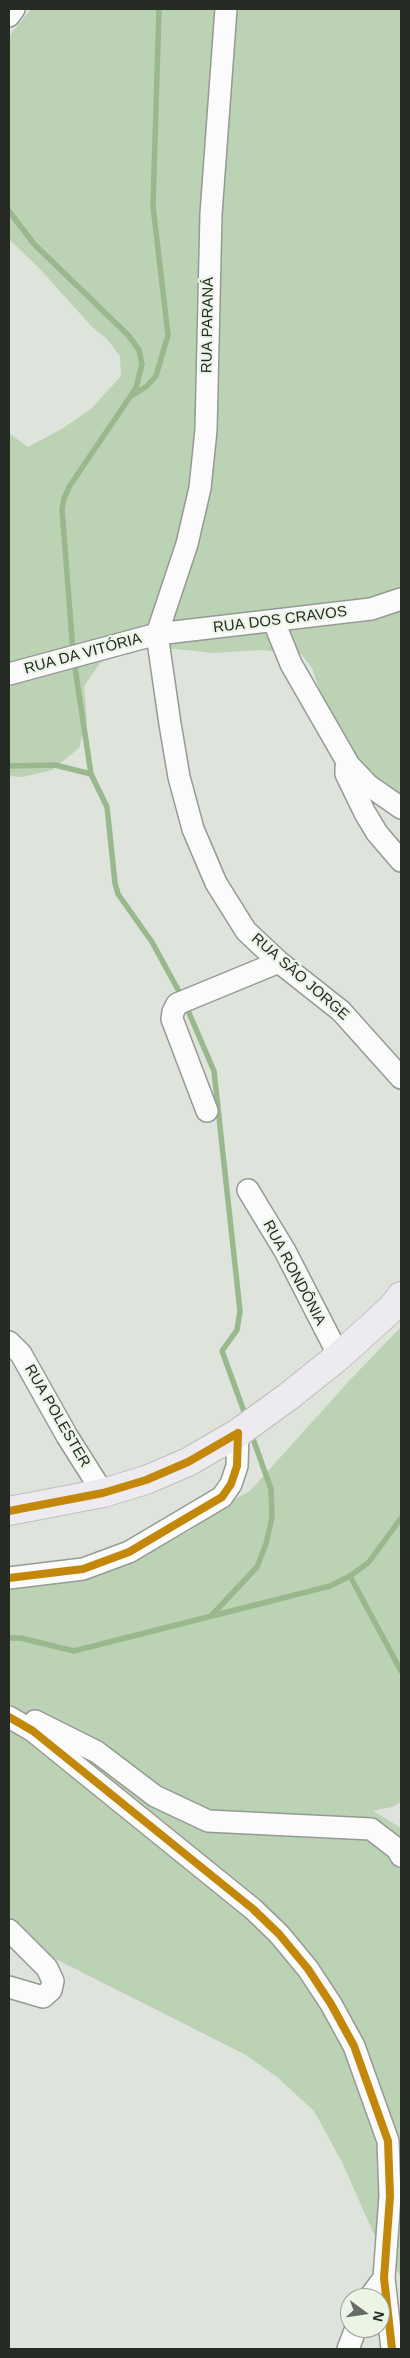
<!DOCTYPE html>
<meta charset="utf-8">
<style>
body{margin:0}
#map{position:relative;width:410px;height:2358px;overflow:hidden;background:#dee4dc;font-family:Arial,sans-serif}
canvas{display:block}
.frame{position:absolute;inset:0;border:10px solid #272b26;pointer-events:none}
.north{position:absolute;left:340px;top:2288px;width:50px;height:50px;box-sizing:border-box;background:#eaf5e6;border:1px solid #9ca499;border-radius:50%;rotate:104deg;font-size:14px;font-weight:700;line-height:20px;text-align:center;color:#272b26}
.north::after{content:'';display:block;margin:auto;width:18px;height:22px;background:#676c66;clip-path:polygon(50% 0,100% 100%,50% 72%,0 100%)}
</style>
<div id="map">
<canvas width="410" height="2358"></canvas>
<div class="frame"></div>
<div class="north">N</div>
</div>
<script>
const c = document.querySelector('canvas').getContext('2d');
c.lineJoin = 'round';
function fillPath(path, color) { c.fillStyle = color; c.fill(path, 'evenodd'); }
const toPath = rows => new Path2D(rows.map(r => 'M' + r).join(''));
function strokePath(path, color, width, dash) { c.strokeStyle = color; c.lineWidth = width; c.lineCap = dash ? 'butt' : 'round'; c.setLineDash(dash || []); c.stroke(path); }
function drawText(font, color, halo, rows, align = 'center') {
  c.font = font + ' Arial,sans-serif'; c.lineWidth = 4.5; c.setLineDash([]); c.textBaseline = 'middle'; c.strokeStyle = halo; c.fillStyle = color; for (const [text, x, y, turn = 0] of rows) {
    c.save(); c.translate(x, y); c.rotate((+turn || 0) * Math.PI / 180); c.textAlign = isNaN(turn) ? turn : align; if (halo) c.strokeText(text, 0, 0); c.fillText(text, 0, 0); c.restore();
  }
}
fillPath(toPath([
 [31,9,401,9,401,799,359,766,327,712,312,668,301,654,262,650,213,653,176,649,136,649,101,662,84,686,87,720,79,748,52,770,23,777,9,776,9,433,28,447,60,430,91,409,121,376,120,356,107,339,92,327,39,268,9,239,9,36],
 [401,1327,401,1802,392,1807,373,1811,401,1828,401,2277,377,2241,342,2162,314,2111,277,2077,246,2055,32,1947,9,1924,9,1586,134,1557,190,1531,216,1509,250,1491,349,1381]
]), '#bcd2b4');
strokePath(toPath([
 [9,211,34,244,128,335,139,350,142,364,136,388,69,487,64,499,62,509,73,652],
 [133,395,147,386,156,376,168,335,153,206,159,9],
 [74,661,91,774,107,807,115,883,118,894,152,942,182,997],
 [9,766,55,765,91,774],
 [186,1006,214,1071,240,1311,237,1330,222,1351,246,1417],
 [350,1576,401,1671],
 [212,1615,257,1567,266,1544,272,1517,271,1489,251,1433],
 [9,1638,21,1638,74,1651,330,1586,350,1576,369,1562,401,1518]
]), '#99b88d', 5.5);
const minor = toPath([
 [226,9,211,214,206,430,200,488,187,544,157,634,170,724,179,777,193,829,216,883,246,931,279,962,341,1011,401,1078],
 [9,16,14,9],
 [274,622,291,664,349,765,368,785,401,808],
 [9,674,157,634,371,609,401,599],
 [346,767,346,774,365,813,377,833,401,861],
 [207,1111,172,1019,173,1012,177,1004,279,962],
 [248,1190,285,1251,339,1356],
 [9,1342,21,1354,67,1436,103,1493],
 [9,1578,83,1569,129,1552,222,1497,231,1484,237,1466,238,1433],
 [9,1717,33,1731,253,1909,279,1934,308,1969,331,2004,354,2046,388,2141,390,2196,384,2278,392,2349],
 [35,1721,97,1752,155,1796,208,1821,371,1829,397,1849,401,1856],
 [9,1930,47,1968,53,1981,51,1990,43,1997,9,1987],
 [369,2298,384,2278],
 [348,2349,356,2328]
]);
const major = toPath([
 [9,1511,103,1493,146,1480,188,1462,238,1433,289,1396,339,1356,392,1308,401,1296]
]);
strokePath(minor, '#959a94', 24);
strokePath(major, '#bcbfbb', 30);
strokePath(minor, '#fafbfa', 21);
strokePath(major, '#edebf0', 28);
strokePath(toPath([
 [9,1511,103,1493,146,1480,188,1462,238,1433],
 [9,1578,83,1569,129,1552,222,1497,231,1484,237,1466,238,1433],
 [9,1717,33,1731,253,1909,279,1934,308,1969,331,2004,354,2046,388,2141,390,2196,384,2278,392,2349]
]), '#c3870a', 8);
drawText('15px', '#272b26', '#eaf5e6', [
 ["RUA PARANÁ",208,325,-89],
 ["RUA DOS CRAVOS",280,620,-7],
 ["RUA DA VITÓRIA",83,654,-15],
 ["RUA SÃO JORGE",300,977,41],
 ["RUA RONDÔNIA",294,1273,62],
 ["RUA POLESTER",57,1416,60]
]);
</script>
